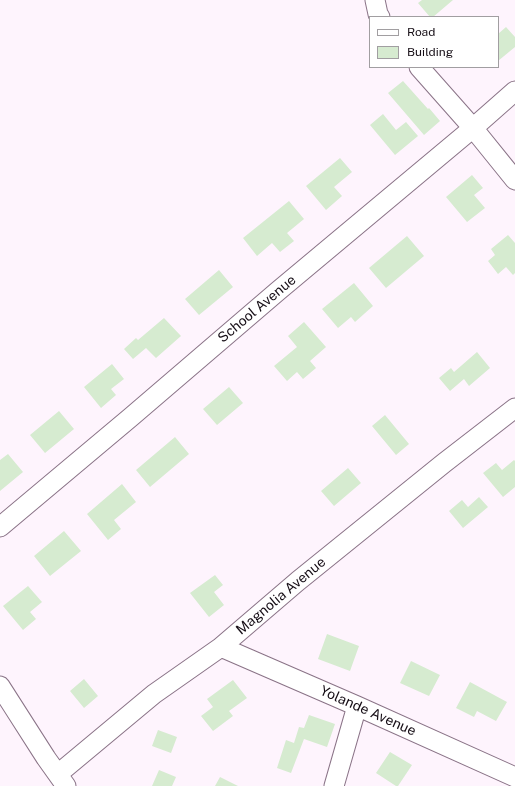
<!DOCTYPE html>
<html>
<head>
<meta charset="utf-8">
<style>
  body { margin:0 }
  #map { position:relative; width:515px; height:786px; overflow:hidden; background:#fef4fd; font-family:"Public Sans",sans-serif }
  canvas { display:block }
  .legend { position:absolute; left:369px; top:16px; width:130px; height:52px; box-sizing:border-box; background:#fff; border:1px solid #a19ea1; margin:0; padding:5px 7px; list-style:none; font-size:12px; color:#150d15 }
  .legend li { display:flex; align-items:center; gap:8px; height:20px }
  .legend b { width:20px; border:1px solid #a19ea1 }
</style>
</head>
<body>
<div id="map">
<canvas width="515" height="786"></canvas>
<ul class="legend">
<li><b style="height:5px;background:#fff"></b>Road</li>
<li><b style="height:11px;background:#d6ebd0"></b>Building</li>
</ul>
</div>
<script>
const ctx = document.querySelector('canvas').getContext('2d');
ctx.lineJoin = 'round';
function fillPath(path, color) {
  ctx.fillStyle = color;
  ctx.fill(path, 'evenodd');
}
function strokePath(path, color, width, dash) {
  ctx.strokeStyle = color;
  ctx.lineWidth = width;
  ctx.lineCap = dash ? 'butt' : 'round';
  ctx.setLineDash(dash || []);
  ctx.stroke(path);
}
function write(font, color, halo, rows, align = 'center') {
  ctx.font = font + ' "Public Sans",sans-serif';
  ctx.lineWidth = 3.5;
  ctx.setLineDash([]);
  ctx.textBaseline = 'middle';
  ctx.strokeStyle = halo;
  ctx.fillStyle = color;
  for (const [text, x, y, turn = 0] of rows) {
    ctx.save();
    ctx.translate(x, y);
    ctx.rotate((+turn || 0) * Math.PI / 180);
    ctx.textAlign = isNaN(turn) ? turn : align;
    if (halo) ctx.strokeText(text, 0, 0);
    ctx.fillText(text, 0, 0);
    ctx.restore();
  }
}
fillPath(new Path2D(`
  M422,0H453L433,17H430L418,3Z
  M506,27L515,37V47L498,61V34Z
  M403,81L428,109L429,108L440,121L424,135L388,93Z
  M383,114L396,130L406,122L418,136L395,155L370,125Z
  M340,158L352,172L334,187L342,196L326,210L306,186Z
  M472,175L483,188L474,195L485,208L467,222L446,197Z
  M289,201L304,219L287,233L294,241L280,252L272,243L257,256L243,238Z
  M508,235L515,243V273L513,275L506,267L498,274L488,261L495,255L491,249Z
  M407,236L424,256L386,288L369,268Z
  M219,270L233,287L199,315L185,299Z
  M354,283L373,306L355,322L351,317L338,328L322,309Z
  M164,318L181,336L156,358L146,348L133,359L124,349L136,338L138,340Z
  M304,322L326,347L310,361L316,368L303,379L297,372L287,381L274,366L297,347L288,336Z
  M477,352L490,368L469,386L464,379L450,391L439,378L451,368L454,372Z
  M112,364L124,379L111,389L116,395L101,408L84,387Z
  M229,387L243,403L217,425L203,409Z
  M59,411L74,429L45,453L30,435Z
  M385,415L409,444L396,455L372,426Z
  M175,437L189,454L150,487L136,470Z
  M8,454L23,472L0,491V460Z
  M514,460L515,461V487L503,497L483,473L496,463L502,470Z
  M348,468L361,483L334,506L321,491Z
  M122,484L136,502L114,520L121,529L108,540L87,514Z
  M479,497L488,507L463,528L449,511L462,500L468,507Z
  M64,531L81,551L50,576L34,556Z
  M215,575L223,585L214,592L224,605L209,617L190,593Z
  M28,586L42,602L30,612L36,619L23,630L3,606Z
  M327,634L359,646L350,671L318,659Z
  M411,661L440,675L429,696L400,683Z
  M84,679L98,696L84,708L70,691Z
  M233,680L247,698L229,711L233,716L213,731L201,716L213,707L207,699Z
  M470,682L507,702L496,721L477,711L474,717L456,708Z
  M309,715L335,724L327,747L304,739L291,773L277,768L286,740L294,743L299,727L304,728Z
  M158,730L177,737L171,753L152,746Z
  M390,752L412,765L398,786H396L376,773Z
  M159,770L176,777L172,786H152Z
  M220,777L238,786H215Z`), '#d6ebd0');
const minor = new Path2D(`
  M375,0L378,14L380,17
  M419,67L473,128L515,180
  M0,527L131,417L278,291L473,128L515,91
  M221,647L357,706L515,777
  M0,686L46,758L66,786
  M58,774L154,694L221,647L298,581L444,463L515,408
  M334,786L357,706`);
strokePath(minor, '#8a7387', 21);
strokePath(minor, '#fff', 19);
write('14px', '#150d15', '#fff', [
  ["School Avenue",257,309,-40],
  ["Magnolia Avenue",281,596,-40],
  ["Yolande Avenue",368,711,24]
]);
</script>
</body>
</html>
